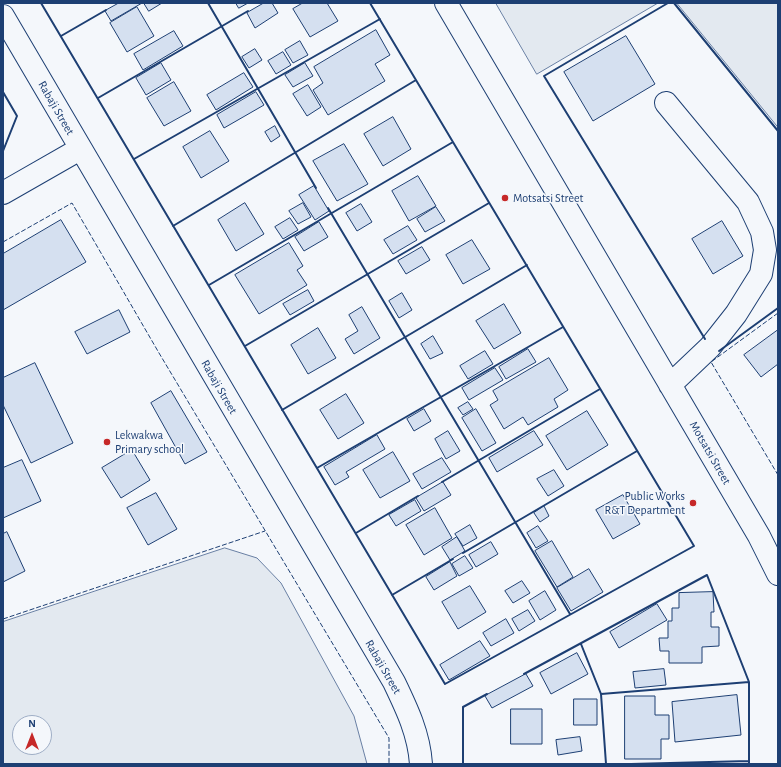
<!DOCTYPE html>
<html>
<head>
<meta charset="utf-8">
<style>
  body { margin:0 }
  #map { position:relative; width:781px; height:767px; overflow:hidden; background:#f4f7fb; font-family:"Alegreya Sans",sans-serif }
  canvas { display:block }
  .frame { position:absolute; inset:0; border:4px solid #1d3f73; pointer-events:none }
  .north { position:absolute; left:12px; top:715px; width:40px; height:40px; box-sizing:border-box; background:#f4f7fb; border:1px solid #9eadc5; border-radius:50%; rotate:0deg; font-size:11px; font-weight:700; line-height:16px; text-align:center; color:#1d3f73 }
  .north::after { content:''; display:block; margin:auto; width:14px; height:18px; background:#c62828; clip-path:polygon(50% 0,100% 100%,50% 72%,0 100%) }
</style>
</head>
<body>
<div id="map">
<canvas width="781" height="767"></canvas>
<div class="frame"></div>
<div class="north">N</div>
</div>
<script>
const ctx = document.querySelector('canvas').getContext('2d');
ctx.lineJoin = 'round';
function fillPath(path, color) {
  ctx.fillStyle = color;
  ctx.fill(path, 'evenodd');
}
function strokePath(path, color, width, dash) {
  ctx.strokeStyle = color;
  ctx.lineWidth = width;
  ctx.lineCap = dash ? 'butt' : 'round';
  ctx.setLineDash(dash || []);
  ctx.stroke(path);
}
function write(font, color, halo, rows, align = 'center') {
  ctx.font = font + ' "Alegreya Sans",sans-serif';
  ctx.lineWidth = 3;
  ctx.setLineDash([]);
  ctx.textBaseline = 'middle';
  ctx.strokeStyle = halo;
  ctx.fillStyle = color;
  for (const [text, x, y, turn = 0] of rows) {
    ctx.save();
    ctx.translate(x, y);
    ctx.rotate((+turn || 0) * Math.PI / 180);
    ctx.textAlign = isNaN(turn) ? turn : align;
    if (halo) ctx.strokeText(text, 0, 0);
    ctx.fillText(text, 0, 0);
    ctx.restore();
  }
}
const green = new Path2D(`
  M496,3H658L537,74Z
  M677,3H778V127Z
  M225,548L257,558L281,583L354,716L367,764H3V622ZM20,723H44V747H20Z`);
fillPath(green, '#e3e9f0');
strokePath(green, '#687fa3', 1);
const building = new Path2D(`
  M119,3H142L111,21L105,11Z
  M144,3H162L149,11Z
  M236,3H248L239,8Z
  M264,3H272L278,13L255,28L247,13Z
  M303,3H327L338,21L310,37L293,9Z
  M137,7L154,36L127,52L110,23Z
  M376,30L390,55L375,64L385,81L328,115L313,90L323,83L314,67Z
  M174,31L183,46L143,70L134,54Z
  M626,36L655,84L593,121L564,72Z
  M300,41L308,55L293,63L285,50Z
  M255,49L262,60L249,68L242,57Z
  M283,52L291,65L276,74L268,61Z
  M161,63L171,80L146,95L136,78Z
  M305,63L313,76L293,87L285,75Z
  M244,73L253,87L216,110L207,95Z
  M174,82L191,111L164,126L147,98Z
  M308,85L321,107L307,116L293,94Z
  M256,92L264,105L224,128L217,115Z
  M393,117L411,149L383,166L364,134Z
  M275,126L280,136L271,142L265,132Z
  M210,131L229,161L201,178L183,147Z
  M344,144L368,184L337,201L313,161Z
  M418,176L436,206L409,221L392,191Z
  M314,186L329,211L315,220L299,195Z
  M245,203L264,234L236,251L218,220Z
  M303,203L311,217L298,224L289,211Z
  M361,204L372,222L357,231L346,213Z
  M436,207L445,221L425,232L417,219Z
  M290,218L298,230L283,239L275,227Z
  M61,220L86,262L3,310V254Z
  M722,221L743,256L713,274L692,239Z
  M319,222L328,237L304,251L295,237Z
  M408,226L417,240L393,254L384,240Z
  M472,240L490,269L463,284L446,255Z
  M289,243L303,266L297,270L307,285L259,314L235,275Z
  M422,247L430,260L406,274L398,261Z
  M308,290L314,301L290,315L283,304Z
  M402,293L412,310L399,318L389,301Z
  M504,304L521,333L494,349L476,321Z
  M362,307L380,338L354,354L345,339L358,331L349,315Z
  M119,310L130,332L87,354L75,332Z
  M318,328L336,358L308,374L291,345Z
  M778,330V364L761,377L744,355Z
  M433,336L443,353L430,359L421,344Z
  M528,349L536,362L506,379L499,367Z
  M485,351L493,364L468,379L460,366Z
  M549,358L568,390L554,399L558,407L528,425L523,417L504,429L490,405L498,400L493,391Z
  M35,363L73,443L31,463L3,405V378Z
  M495,368L503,380L469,400L462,388Z
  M171,391L207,452L185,464L151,403Z
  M346,394L364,423L338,439L320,410Z
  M468,402L473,409L463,415L458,408Z
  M424,409L431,421L414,431L407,419Z
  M476,409L496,443L482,451L462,418Z
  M587,411L608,445L567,470L546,436Z
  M448,431L460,451L446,459L435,439Z
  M534,431L543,445L497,472L489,458Z
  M377,435L385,449L346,472L349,477L335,485L324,467Z
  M132,450L150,480L121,498L102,468Z
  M393,452L410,481L380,498L363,470Z
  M442,458L451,472L422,489L413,474Z
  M22,460L41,501L3,518V468Z
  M554,470L564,486L548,496L537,479Z
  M443,482L451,495L424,511L416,498Z
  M156,493L177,529L148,545L127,508Z
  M623,495L640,524L613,539L596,510Z
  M415,500L421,511L396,526L389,515Z
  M544,506L549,516L540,522L534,513Z
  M435,508L452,538L424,555L406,525Z
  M470,525L477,538L463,546L455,534Z
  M538,526L548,541L536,548L527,533Z
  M7,532L25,571L3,582V534Z
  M457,537L465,551L450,560L442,547Z
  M552,541L573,577L557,587L535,551Z
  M491,542L498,554L476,567L469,555Z
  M465,556L473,568L459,576L452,564Z
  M450,562L457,576L434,590L426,577Z
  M589,569L603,592L571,611L557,588Z
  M522,581L530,593L513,603L505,591Z
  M470,586L486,612L458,629L442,602Z
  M545,591L556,610L540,620L529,601Z
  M713,592L714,612H711V627H719V646L702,647V663H669V651H660L659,638H668V621H672V608H679V593Z
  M657,604L667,620L619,648L610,632Z
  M528,610L535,621L519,631L512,619Z
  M506,619L514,633L491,646L483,633Z
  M480,641L490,656L449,680L440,665Z
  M577,653L588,674L551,694L540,673Z
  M664,669L666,685L635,688L633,672Z
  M526,674L533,686L492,708L485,696Z
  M737,695L741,735L675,742L672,702Z
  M625,696H655V715H669V739H661V759H625Z
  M574,699H597V725H574Z
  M511,709H542V744H511Z
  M580,737L582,751L558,755L556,740Z`);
fillPath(building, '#d5e0f0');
strokePath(building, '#1d3f73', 1);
const minor = new Path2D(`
  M446,3L759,536L778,574
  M3,16L394,682C407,709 419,734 421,764
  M666,103L748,202L762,232L765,250L761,274L736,314L710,347L670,385
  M3,193L80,149`);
strokePath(minor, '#1d3f73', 24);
strokePath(minor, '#f4f7fb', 22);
strokePath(new Path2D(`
  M3,242L72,203L159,353L389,738V764
  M778,313L711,362L778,475
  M3,619L265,531`), '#1d3f73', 1, [5, 2]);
strokePath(new Path2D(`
  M41,3L445,684L694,546L370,3
  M208,3L316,188
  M668,3L544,76L705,339
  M674,3L778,131
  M61,36L106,10
  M3,92L17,116L3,151
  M98,98L248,11
  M134,159L380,19
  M328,208L570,614
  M173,226L416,80
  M209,285L453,142
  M245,346L489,203
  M719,351L778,308
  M282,410L527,265
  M317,468L563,327
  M442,482L600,389
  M356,533L418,496
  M463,553L637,451
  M392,595L453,559
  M581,644L601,694L606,764
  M524,674L707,575L749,682V764
  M601,694L749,682
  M463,764V707L487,694
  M631,764L749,761`), '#1d3f73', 2);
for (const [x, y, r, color] of [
  [505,198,4,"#c62828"],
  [107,442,4,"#c62828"],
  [693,503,4,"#c62828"]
]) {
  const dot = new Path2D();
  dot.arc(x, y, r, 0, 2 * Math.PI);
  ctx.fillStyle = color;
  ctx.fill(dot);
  strokePath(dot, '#f4f7fb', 1.5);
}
write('12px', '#1d3f73', '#f4f7fb', [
  ["Rabaji Street",56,108,60],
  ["Rabaji Street",219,387,60],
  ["Motsatsi Street",710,453,60],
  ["Rabaji Street",383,667,60]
]);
write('12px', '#1d3f73', '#f4f7fb', [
  ["Motsatsi Street",513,198],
  ["Lekwakwa",115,435],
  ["Primary school",115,449],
  ["Public Works",685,496,"right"],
  ["R&T Department",685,510,"right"]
], 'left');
</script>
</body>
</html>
